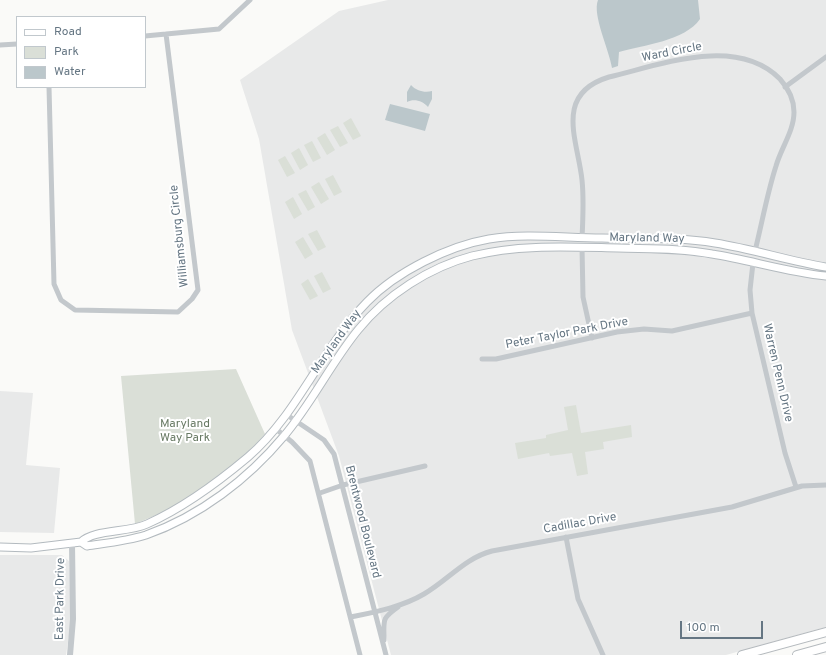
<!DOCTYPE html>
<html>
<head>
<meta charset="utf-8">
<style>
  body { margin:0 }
  #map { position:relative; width:826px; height:655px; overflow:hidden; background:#fafaf8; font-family:Overpass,sans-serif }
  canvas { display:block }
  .legend { position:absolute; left:16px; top:16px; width:130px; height:72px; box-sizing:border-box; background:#fff; border:1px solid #c1c8cd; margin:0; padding:5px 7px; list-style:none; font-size:12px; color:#657683 }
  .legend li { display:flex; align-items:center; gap:8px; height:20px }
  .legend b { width:20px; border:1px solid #c1c8cd }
  .scale { position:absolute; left:680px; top:621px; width:83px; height:18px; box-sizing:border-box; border:2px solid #657683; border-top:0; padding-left:5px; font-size:12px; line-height:14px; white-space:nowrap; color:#657683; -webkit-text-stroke:3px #fff; paint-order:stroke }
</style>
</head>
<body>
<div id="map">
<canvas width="826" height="655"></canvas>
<ul class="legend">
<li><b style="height:5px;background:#fff"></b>Road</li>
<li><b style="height:11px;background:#dadfd7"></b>Park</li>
<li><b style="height:11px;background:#bbc7cb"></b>Water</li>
</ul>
<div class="scale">100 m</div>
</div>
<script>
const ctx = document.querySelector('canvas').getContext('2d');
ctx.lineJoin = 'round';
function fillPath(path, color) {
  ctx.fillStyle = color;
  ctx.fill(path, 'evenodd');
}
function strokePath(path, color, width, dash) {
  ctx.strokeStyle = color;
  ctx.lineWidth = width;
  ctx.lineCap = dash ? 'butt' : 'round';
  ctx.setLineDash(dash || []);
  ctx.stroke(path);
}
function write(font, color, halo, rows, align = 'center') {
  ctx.font = font + ' Overpass,sans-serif';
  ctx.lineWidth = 4;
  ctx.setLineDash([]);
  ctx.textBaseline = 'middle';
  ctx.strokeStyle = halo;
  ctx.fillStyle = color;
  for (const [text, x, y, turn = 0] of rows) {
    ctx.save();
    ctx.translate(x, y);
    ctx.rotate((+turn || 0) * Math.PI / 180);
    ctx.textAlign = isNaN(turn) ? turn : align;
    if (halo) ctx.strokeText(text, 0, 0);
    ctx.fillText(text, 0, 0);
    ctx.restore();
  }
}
fillPath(new Path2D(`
  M388,0H826V627L726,655H391L339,456L292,330L259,139L240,80L339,11Z
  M0,391L33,393L26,465L60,468L54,533L0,532Z
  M0,555H62L69,561L71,623L66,655H0Z`), '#e8e9e9');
fillPath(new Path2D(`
  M351,118L361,136L353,140L343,123Z
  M338,126L348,143L340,147L330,130Z
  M325,133L335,150L327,155L317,138Z
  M312,141L321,158L313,162L304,145Z
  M299,148L308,165L300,170L291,153Z
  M285,156L295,173L287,177L278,160Z
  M333,175L342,192L334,196L325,179Z
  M319,182L329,199L321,204L311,187Z
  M306,190L315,207L308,211L298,194Z
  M293,197L302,214L294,219L285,202Z
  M317,230L326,247L318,251L308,234Z
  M303,237L313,254L305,259L295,242Z
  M322,272L331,289L323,293L314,276Z
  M308,279L318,296L310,300L301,284Z
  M236,369L265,434L231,471L187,502L135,524L121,376Z
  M576,405L581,433L631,425L632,437L603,442L604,449L585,452L588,474L577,476L572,453L550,456L549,453L518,459L515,443L546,438V435L568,430L564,407Z`), '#dadfd7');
fillPath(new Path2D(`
  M598,0H698L700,19C685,41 643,45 619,52L618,66L612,68C609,49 592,15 598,0Z
  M411,85C416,91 425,93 432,91V99L428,107C423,101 414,98 407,102V92Z
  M390,104L430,114L425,131L385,120Z`), '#bbc7cb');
const secondary = new Path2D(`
  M81,542L87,546C107,543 127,541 146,535C200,516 248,479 284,436C312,403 331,363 358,330C386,295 430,267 472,256C519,244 570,247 618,248C649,249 681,248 712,254C750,260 787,272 826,276
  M0,547L31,548L81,542C94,529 128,533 147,524C183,508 217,483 248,457C298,414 321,349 367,302C396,272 448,246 489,239C526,233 565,238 602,238C640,239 678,237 715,243C753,249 789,261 826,267`);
const primary = new Path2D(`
  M742,655L826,632
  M797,655L826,647`);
strokePath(secondary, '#b3babf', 9);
strokePath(primary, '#b5babe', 10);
strokePath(new Path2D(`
  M145,36L219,29L250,0
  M0,45L17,44
  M49,87L54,284L61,300L75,310L178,312L192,299L198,290L166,34
  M785,87L826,57
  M582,238C583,219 584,199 582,180C578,141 553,94 609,77C660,65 736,35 780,79C788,88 794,100 794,112C794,131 781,148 776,166C767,194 762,223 755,251
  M582,247L583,297L592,338
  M753,263L750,290L752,313L785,453L796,487
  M482,359H496L617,332L644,329L672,331L752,313
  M287,415L324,440L334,454L386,655
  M276,429L292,442L310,461L360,655
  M320,493L343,485L425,466
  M566,537L578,599L603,655
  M351,617C375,612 402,607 424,594C448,580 465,558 492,551L732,507L802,486L826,485
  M384,640C384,620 381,619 398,607`), '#c3c8cc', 5);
strokePath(new Path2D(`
  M70,655L73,619L72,544`), '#c3c8cc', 6);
strokePath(secondary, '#fff', 7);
strokePath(primary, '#fff', 8);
write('12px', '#657683', '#fff', [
  ["Ward Circle",672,53,-11],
  ["Williamsburg Circle",180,236,-96],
  ["Maryland Way",647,239,1],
  ["Peter Taylor Park Drive",567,334,-11],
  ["Maryland Way",337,342,-54],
  ["Warren Penn Drive",777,373,77],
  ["Brentwood Boulevard",362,522,76],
  ["Cadillac Drive",580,524,-10],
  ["East Park Drive",61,599,-89]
]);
write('12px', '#687a64', '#fff', [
  ["Maryland",185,425],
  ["Way Park",185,439]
]);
</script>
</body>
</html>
